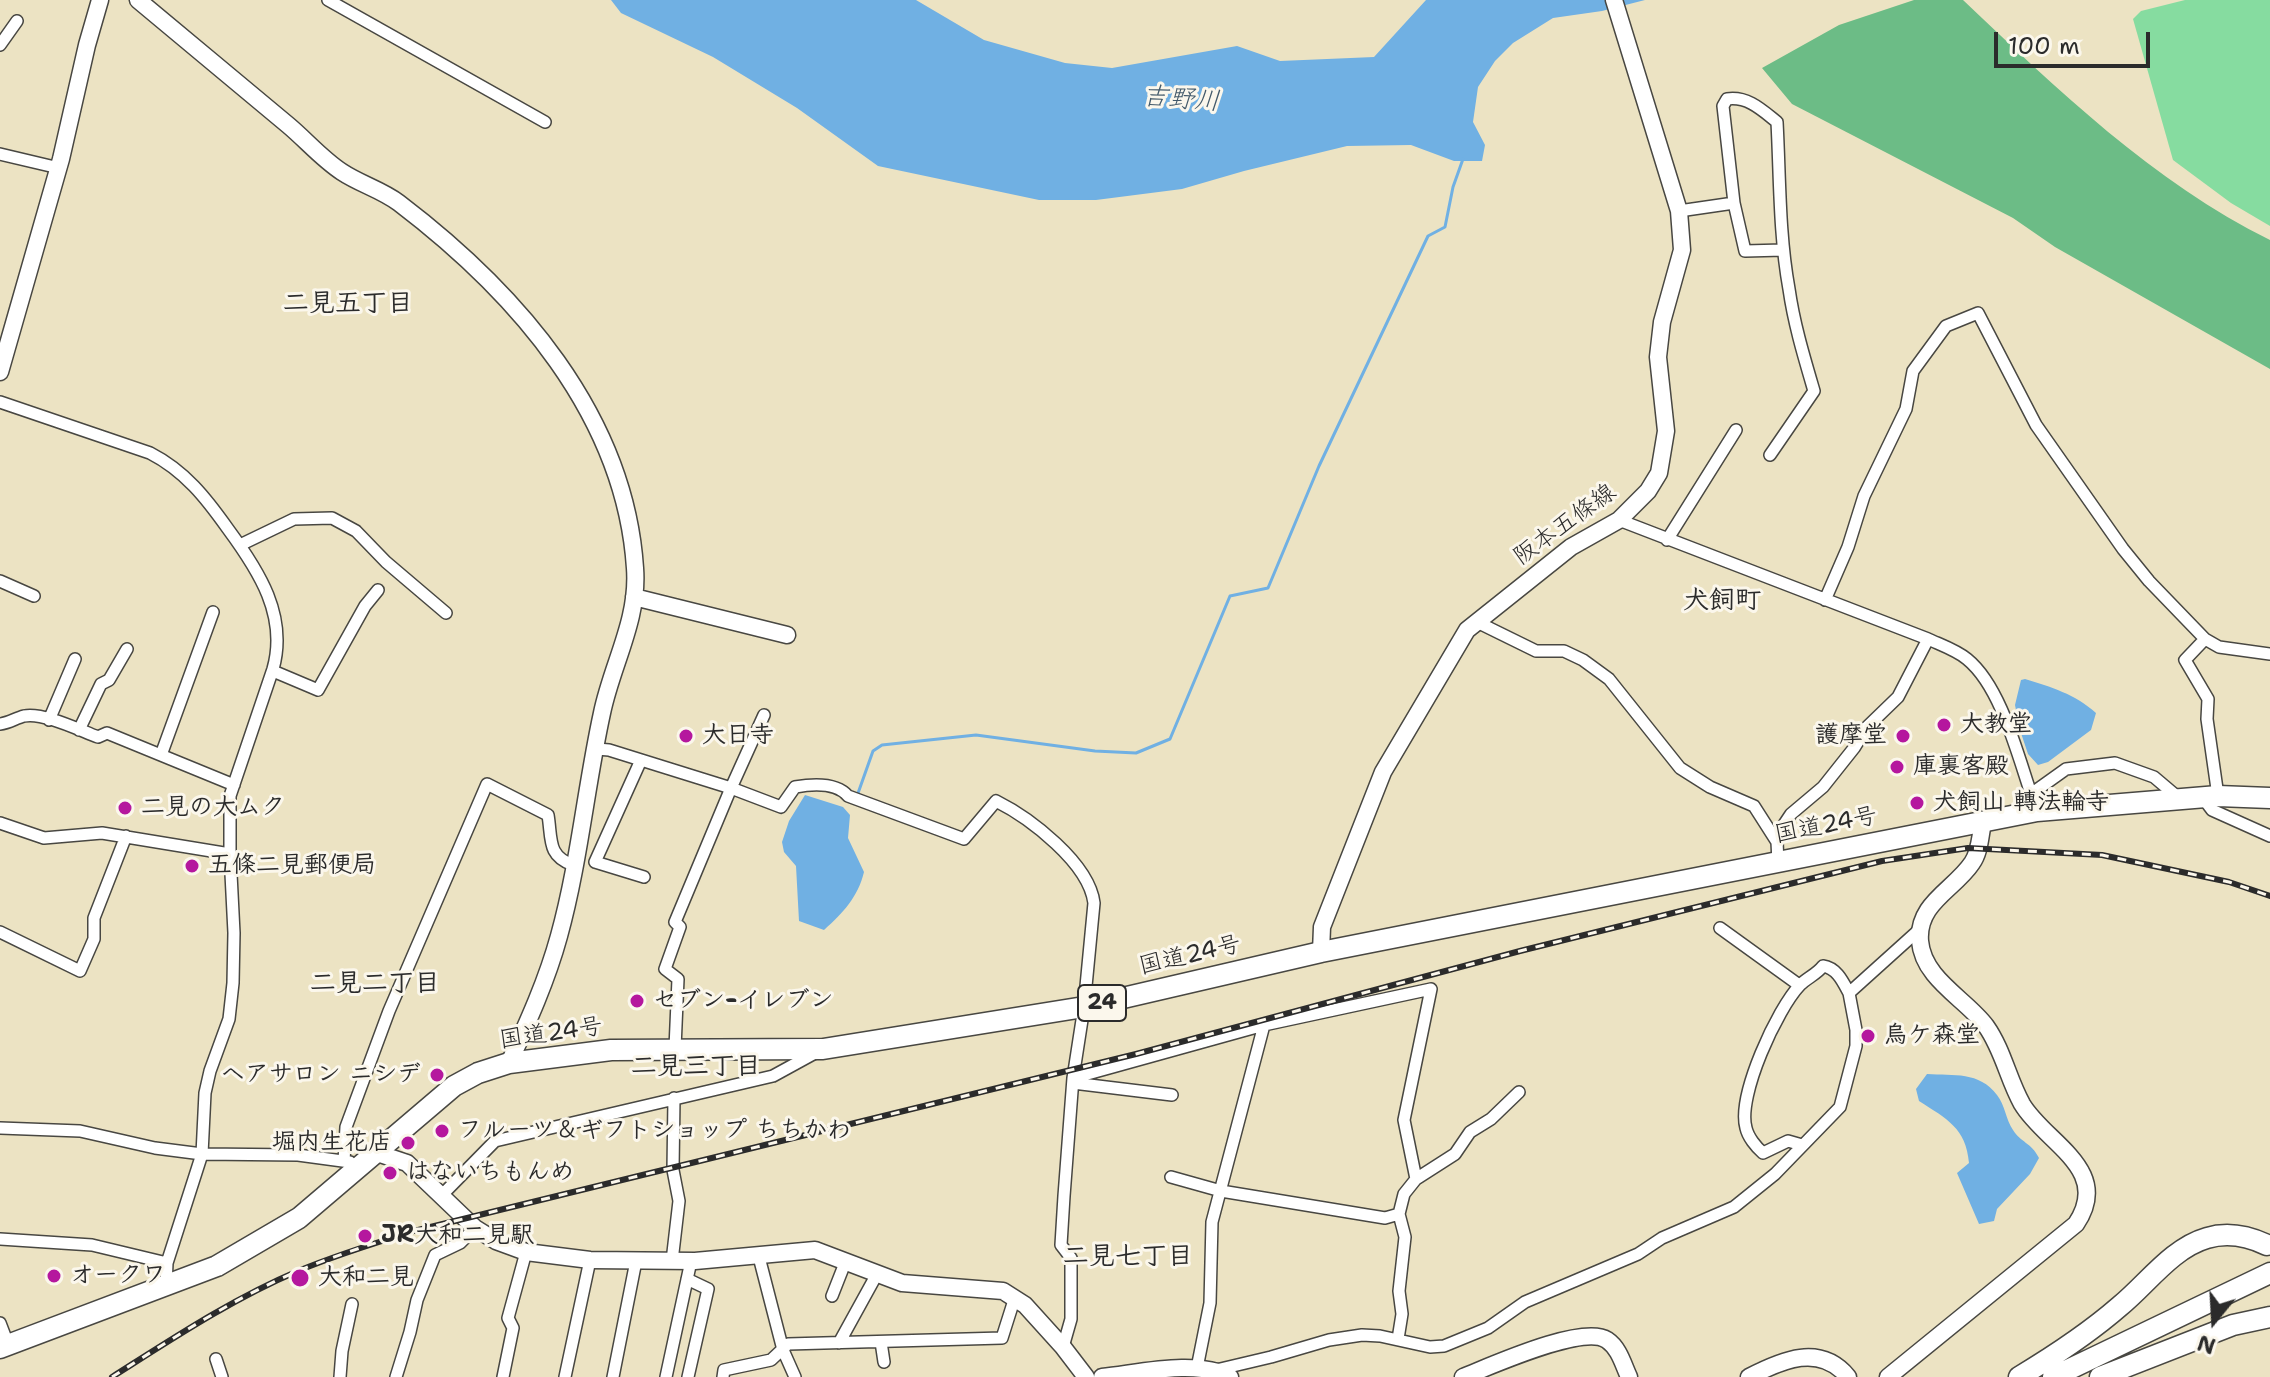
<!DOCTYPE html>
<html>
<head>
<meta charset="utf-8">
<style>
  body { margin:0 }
  #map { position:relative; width:2270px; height:1377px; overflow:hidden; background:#ece3c3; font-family:"Shantell Sans",sans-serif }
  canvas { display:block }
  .north { position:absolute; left:2174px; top:1281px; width:80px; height:80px; -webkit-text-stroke:6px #fbf7ec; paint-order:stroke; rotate:198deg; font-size:22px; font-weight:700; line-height:32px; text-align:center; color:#2b2b2b }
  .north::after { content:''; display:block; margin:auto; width:28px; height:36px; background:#2b2b2b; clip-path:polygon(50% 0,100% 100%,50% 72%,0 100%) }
  .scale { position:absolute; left:1994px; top:32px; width:156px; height:36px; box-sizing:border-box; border:4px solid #2b2b2b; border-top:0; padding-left:10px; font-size:24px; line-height:28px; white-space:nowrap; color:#2b2b2b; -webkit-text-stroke:6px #fbf7ec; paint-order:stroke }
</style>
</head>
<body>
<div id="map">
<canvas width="2270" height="1377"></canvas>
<div class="north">N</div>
<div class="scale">100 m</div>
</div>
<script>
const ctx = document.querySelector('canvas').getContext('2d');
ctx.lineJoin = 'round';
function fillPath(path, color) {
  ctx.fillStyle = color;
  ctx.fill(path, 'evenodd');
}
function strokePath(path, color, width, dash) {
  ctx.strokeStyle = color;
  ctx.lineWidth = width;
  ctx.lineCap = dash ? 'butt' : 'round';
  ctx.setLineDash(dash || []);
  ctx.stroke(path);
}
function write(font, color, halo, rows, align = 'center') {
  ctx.font = font + ' "Shantell Sans","Klee One",sans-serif';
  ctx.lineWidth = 6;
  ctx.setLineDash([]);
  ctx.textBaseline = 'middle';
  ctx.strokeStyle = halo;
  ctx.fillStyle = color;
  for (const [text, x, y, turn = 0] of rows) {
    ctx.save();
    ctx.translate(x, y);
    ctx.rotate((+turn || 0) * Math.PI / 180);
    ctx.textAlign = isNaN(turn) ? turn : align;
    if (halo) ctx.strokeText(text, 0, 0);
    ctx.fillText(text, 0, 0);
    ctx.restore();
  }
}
fillPath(new Path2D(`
  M2185,0H2270V226L2231,203L2173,160L2133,19L2141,11Z`), '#86dca0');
fillPath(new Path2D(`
  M1914,0H1963C2057,89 2153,182 2270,240V369L2055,247L2013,218L1792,104L1762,68L1839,25Z`), '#6cbc86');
fillPath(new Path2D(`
  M611,0H916L984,40L1065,63L1112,68L1237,46L1280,61L1374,57L1426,0H1645L1602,11L1553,18L1513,43L1495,61L1478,87L1473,122L1485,145L1482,161H1454L1411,145L1347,146L1244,171L1182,189L1096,200H1039L878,166L797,108L713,57L621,13Z
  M2025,679C2051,687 2075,694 2096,713L2091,730L2048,762L2038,765L2028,754L2020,730L2015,705L2021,680Z
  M805,795L843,807L850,815L848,838L864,872C858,897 843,913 824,930L799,921L796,866L784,852L782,842L789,821Z
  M1927,1074C1954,1076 1979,1071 1997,1095C2005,1105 2006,1120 2013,1130C2021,1143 2031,1142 2039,1158L2030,1174L1997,1209L1994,1221L1979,1224L1957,1173L1969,1163C1966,1128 1947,1119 1919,1101L1916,1089Z`), '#70b0e3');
strokePath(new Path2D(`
  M857,796L873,751L882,745L976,735L1095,751L1136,753L1170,739L1230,596L1268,588L1319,466L1428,236L1445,227L1453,187L1463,159`), '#70b0e3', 3);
const street = new Path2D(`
  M328,0L545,122
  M0,45L17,21
  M0,154L59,168
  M1679,211L1734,203
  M0,402L150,453C185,471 206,498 228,529C259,571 288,616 273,669L230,796V854L234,933L233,983L229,1019L210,1071L205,1093L202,1154L167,1263L166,1286
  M1770,455L1814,391C1804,357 1794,324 1789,289C1779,234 1780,178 1777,122C1762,110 1748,96 1727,99L1723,106L1734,203L1745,251L1783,250
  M1619,520L1928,639C1941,645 1956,650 1967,659C2004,689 2020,766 2037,811
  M1667,540L1736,430
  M240,545L294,519L332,518L356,531L386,562L446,613
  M0,581L34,596
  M1825,600L1848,547L1864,496L1906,409L1913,371L1946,326L1978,313L2036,425L2123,549L2149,581L2205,639L2219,647L2270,654
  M1477,622L1536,651H1564L1583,660L1609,679L1680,768L1710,787L1754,806L1777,842L1778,862
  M2205,639L2185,660L2208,699L2207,719L2218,796
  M273,671L318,690L365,606L378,590
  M49,720L75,659
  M0,724C9,723 16,718 24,716C43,712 79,730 98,737L107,733L234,785
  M79,730L101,684L109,680L127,649
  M597,749L609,750L731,788L781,807L795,787C812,784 836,782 848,796L964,839L996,801C1030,818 1089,863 1094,903L1084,1007L1073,1078L1064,1196L1061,1245L1071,1258V1319L1063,1347
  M161,755L213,612
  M641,760L595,862L644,877
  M2031,794L2066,769L2115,763L2154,777L2180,799
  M2203,798L2212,810L2270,836
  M0,823L44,838L102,833L230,854
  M1777,842L1781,829L1791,814L1823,787L1854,748L1867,727L1898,697L1928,639
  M1720,928L1799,985
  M0,932L80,971L94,939V918L126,836
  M675,1048L678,979L665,969L680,927L675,922L731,788L764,715
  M1073,1078L1264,1025L1431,989L1404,1120L1416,1179L1404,1194L1399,1214L1405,1237L1399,1291L1402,1314L1398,1339
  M1073,1083L1172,1095
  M0,1128L80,1131L155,1148L202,1154L298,1155L350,1162
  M1802,1145L1788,1141L1763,1153C1756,1147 1748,1137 1746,1128C1737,1096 1777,1009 1800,985C1807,978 1817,974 1823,966C1837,968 1843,982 1849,993
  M344,1161L346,1127L389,1011L487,784L548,815C552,839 547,856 573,865
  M1171,1177L1221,1191L1385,1218L1399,1214
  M1416,1179L1455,1154L1470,1132L1491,1119L1519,1092
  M442,1195L495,1141L773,1076L815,1053
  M0,1239L92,1245L167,1263
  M759,1257L783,1350L795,1377
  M672,1261L679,1201L673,1170L674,1098
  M687,1279L708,1289L688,1377
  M832,1296L845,1263
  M0,1323L8,1344
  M881,1342L884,1362
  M839,1343L877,1274
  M216,1359L222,1377
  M1197,1368L1210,1303L1212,1222L1264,1025
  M1216,1370L1271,1357L1329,1340L1362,1335L1380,1336L1430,1347L1444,1346L1488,1328L1525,1302L1638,1254L1662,1238L1734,1207L1775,1174L1840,1107L1856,1046V1030L1849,993L1920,929
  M340,1377L342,1351L352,1304
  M396,1377L410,1332L417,1300L435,1255L460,1243L475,1228
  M503,1377L513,1328L508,1318L526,1252
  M565,1377L590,1260
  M613,1377L636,1261
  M666,1377L691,1261
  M723,1377L724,1370L771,1360L788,1344L1002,1338L1015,1297`);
const secondary = new Path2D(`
  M138,0C188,42 238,83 288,125C306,140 322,159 342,172C360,184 382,190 399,203C516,292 625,415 635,568C639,620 612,664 602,713C586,786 579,864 559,936C547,980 528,1022 509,1063
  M0,372L61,159L87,45L100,0
  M634,597L787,635
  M1321,952L1322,927L1383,772L1467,630L1571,547L1619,520L1648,491L1659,473L1666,431L1658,357L1662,322L1682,250L1679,211L1614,0
  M374,1152L407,1163L475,1228L496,1241L526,1252L590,1260L695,1261L815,1250L902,1283L1003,1291L1025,1305L1063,1347L1086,1377
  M1102,1377C1140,1373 1196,1359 1230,1377
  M1463,1377C1491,1366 1583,1324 1607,1340C1619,1348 1623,1364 1629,1377
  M1749,1377C1782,1360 1820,1343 1848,1377
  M1888,1377L2076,1224C2113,1169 2045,1143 2022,1104C2008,1079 2003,1050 1986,1026C1966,999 1923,979 1920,941C1917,903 1954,890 1972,863C1980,852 1980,836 1983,823`);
const highway = new Path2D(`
  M0,1348L217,1266L299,1218L454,1086L478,1073L509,1063L611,1050L823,1049L1084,1007L1321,952L2037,811L2218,796L2270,798
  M2019,1377C2054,1356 2089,1333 2120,1306C2147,1284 2172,1248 2207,1238C2227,1232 2248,1236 2267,1245
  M2053,1377L2270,1273
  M2100,1377L2233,1325L2270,1317`);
strokePath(street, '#484742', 14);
strokePath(secondary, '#484742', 19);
strokePath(highway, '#484742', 23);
strokePath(street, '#fff', 11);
strokePath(secondary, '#fff', 16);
strokePath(highway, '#fff', 20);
const rail = new Path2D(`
  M112,1377C172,1339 232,1299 298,1271C336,1255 375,1243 414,1231L1136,1054L1520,951L1882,861L1968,848L2102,855L2229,882L2270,896`);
strokePath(rail, '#2b2b2b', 6);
strokePath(rail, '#fbf7ec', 3, [9]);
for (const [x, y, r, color] of [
  [1944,725,8,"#b5179e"],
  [686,736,8,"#b5179e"],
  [1903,736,8,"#b5179e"],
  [1897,767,8,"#b5179e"],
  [1917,803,8,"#b5179e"],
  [125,808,8,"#b5179e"],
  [192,866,8,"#b5179e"],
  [637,1001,8,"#b5179e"],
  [1868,1036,8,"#b5179e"],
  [437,1075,8,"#b5179e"],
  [442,1131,8,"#b5179e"],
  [408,1143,8,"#b5179e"],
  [390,1173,8,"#b5179e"],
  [365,1236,8,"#b5179e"],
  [54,1276,8,"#b5179e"],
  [300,1278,10,"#b5179e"]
]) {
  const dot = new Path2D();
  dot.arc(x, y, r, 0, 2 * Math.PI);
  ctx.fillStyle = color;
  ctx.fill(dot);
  strokePath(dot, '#fbf7ec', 3);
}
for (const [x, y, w] of [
  [1102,1003,48]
]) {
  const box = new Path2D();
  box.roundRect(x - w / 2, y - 18, w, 36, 6);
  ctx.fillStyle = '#fbf7ec';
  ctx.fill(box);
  strokePath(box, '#2b2b2b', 2);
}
write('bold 22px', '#2b2b2b', null, [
  ["24",1102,1003]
]);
write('24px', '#2b2b2b', '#fbf7ec', [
  ["阪本五條線",1565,525,-36],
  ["国道24号",1826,826,-11],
  ["国道24号",1190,956,-13],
  ["国道24号",551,1034,-8]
]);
write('bold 24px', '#2b2b2b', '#fbf7ec', [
  ["大教堂",1960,725],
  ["大日寺",702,736],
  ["護摩堂",1887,736,"right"],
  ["庫裏客殿",1913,767],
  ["犬飼山 轉法輪寺",1933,803],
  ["二見の大ムク",141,808],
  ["五條二見郵便局",208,866],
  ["セブン-イレブン",653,1001],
  ["烏ケ森堂",1884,1036],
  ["ヘアサロン ニシデ",421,1075,"right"],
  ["フルーツ＆ギフトショップ ちちかわ",458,1131],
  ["堀内生花店",392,1143,"right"],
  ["はないちもんめ",406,1173],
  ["JR大和二見駅",381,1236],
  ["オークワ",70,1276],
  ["大和二見",318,1278]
], 'left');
write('italic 26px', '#435a6b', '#fbf7ec', [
  ["吉野川",1181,100,4]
]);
write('bold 26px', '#2b2b2b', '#fbf7ec', [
  ["二見五丁目",348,304],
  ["犬飼町",1722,601],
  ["二見二丁目",375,984],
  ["二見三丁目",696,1067],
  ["二見七丁目",1128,1257]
]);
</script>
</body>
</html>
